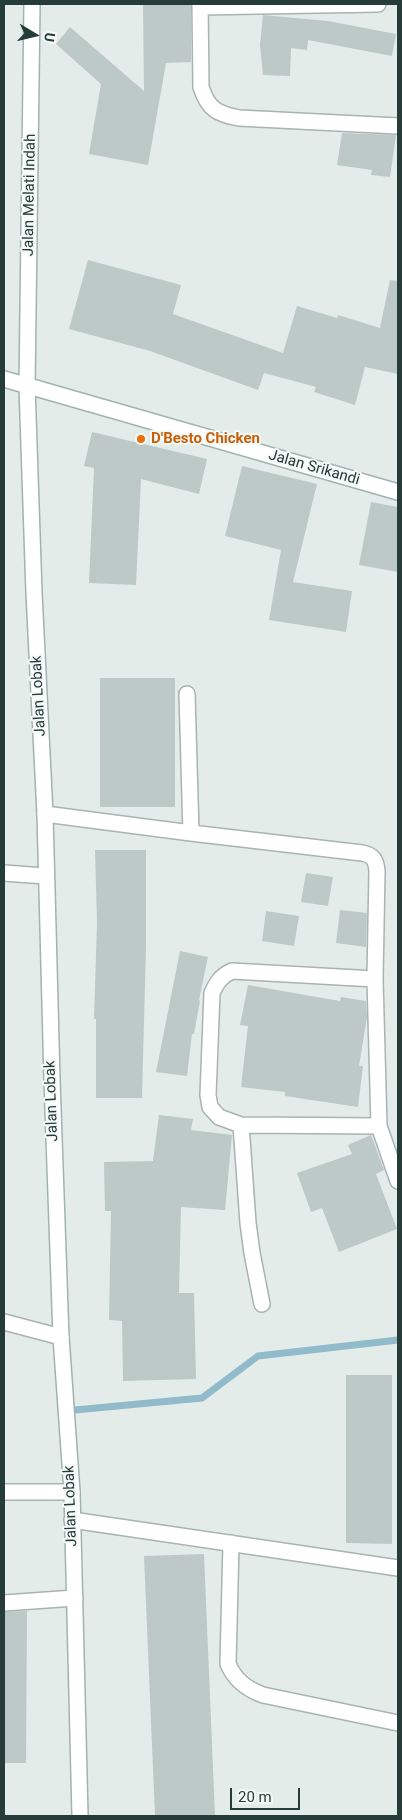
<!DOCTYPE html>
<html>
<head>
<meta charset="utf-8">
<style>
  body { margin:0 }
  #map { position:relative; width:402px; height:1820px; overflow:hidden; background:#e4ece9; font-family:Roboto,sans-serif }
  canvas { display:block }
  .frame { position:absolute; inset:0; border:5px solid #253c39; pointer-events:none }
  .north { position:absolute; left:10px; top:10px; width:50px; height:50px; -webkit-text-stroke:4px #f4f9f7; paint-order:stroke; rotate:99deg; font-size:14px; font-weight:700; line-height:20px; text-align:center; color:#253c39 }
  .north::after { content:''; display:block; margin:auto; width:18px; height:22px; background:#253c39; clip-path:polygon(50% 0,100% 100%,50% 72%,0 100%) }
  .scale { position:absolute; left:230px; top:1788px; width:70px; height:22px; box-sizing:border-box; border:2px solid #253c39; border-top:0; padding-left:6px; font-size:15px; line-height:18px; white-space:nowrap; color:#253c39; -webkit-text-stroke:4px #f4f9f7; paint-order:stroke }
</style>
</head>
<body>
<div id="map">
<canvas width="402" height="1820"></canvas>
<div class="frame"></div>
<div class="north">U</div>
<div class="scale">20 m</div>
</div>
<script>
const ctx = document.querySelector('canvas').getContext('2d');
ctx.lineJoin = 'round';
function strokePath(path, color, width, dash) {
  ctx.strokeStyle = color;
  ctx.lineWidth = width;
  ctx.lineCap = dash ? 'butt' : 'round';
  ctx.setLineDash(dash || []);
  ctx.stroke(path);
}
function fillPath(path, color) {
  ctx.fillStyle = color;
  ctx.fill(path, 'evenodd');
}
function write(font, color, halo, rows, align = 'center') {
  ctx.font = font + ' Roboto,sans-serif';
  ctx.lineWidth = 4;
  ctx.setLineDash([]);
  ctx.textBaseline = 'middle';
  ctx.strokeStyle = halo;
  ctx.fillStyle = color;
  for (const [text, x, y, turn = 0] of rows) {
    ctx.save();
    ctx.translate(x, y);
    ctx.rotate((+turn || 0) * Math.PI / 180);
    ctx.textAlign = isNaN(turn) ? turn : align;
    if (halo) ctx.strokeText(text, 0, 0);
    ctx.fillText(text, 0, 0);
    ctx.restore();
  }
}
strokePath(new Path2D(`
  M75,1410L202,1398L258,1356L398,1340`), '#91bacb', 7);
fillPath(new Path2D(`
  M143,4H191V62L166,63L148,165L89,154L101,84L56,44L70,27L144,91Z
  M263,15L328,21L396,34L392,56L308,40L307,50L291,48L290,76L263,75L260,45Z
  M342,133L396,135L390,177L371,175L372,170L337,165Z
  M88,260L181,285L173,314L283,353L297,306L337,318L338,315L380,328L390,280L398,281V374L365,367L355,405L314,392L316,387L264,373L258,390L150,351L69,329Z
  M92,432L207,459L199,494L141,479L136,585L89,583L94,468L84,466Z
  M242,466L317,484L293,582L352,591L346,632L269,620L281,550L225,536Z
  M371,502L398,507V572L359,565Z
  M100,678H175V807H100Z
  M95,850H146V946L142,1098H96V1019H94L97,923Z
  M306,873L333,877L328,906L301,902Z
  M340,910L367,913L366,947L336,943Z
  M266,911L299,916L294,946L262,941Z
  M180,951L208,957L199,1000L200,1001L194,1034H192L187,1076L156,1072Z
  M248,985L340,1001L341,997L366,1001L367,1017L359,1066H363L358,1107L285,1096V1092L241,1087L248,1026L240,1025Z
  M159,1115L193,1119L191,1130L232,1135L225,1210L181,1207L179,1293H194L196,1379L123,1381L122,1321L109,1320L111,1211H105L104,1162L153,1161Z
  M371,1135L384,1170L376,1174L397,1229L339,1252L322,1208L311,1212L297,1173L352,1154L348,1145Z
  M346,1375H392V1544L346,1543Z
  M204,1554L215,1816H155L144,1556Z
  M27,1611L26,1763H4V1612Z`), '#bcc9c6');
const minor = new Path2D(`
  M200,4L201,87C208,109 217,114 239,118L398,126
  M200,7L378,4
  M187,694L191,833
  M45,814L191,833L362,853C373,855 376,860 377,871L375,979L379,1126L398,1181
  M4,873L45,876
  M375,979L232,971C221,976 217,982 212,993L208,1095L210,1107L219,1117L241,1125L379,1126
  M241,1125L248,1223L252,1253L262,1304
  M4,1322L61,1337
  M4,1492H72
  M72,1520L398,1568
  M231,1543L228,1664C235,1680 246,1689 263,1695L398,1723
  M4,1603L75,1598`);
const secondary = new Path2D(`
  M32,4L27,386L34,593L45,814L52,1080L61,1337L72,1492L80,1816
  M4,379L398,492`);
strokePath(minor, '#a7b4b1', 18);
strokePath(secondary, '#a0b4af', 18);
strokePath(minor, '#fff', 15);
strokePath(secondary, '#fff', 15);
for (const [x, y, r, color] of [
  [141,439,5,"#e8710a"]
]) {
  const dot = new Path2D();
  dot.arc(x, y, r, 0, 2 * Math.PI);
  ctx.fillStyle = color;
  ctx.fill(dot);
  strokePath(dot, '#f4f9f7', 2);
}
write('15px', '#253c39', '#f4f9f7', [
  ["Jalan Melati Indah",30,195,-89],
  ["Jalan Srikandi",314,468,16],
  ["Jalan Lobak",39,696,-93],
  ["Jalan Lobak",52,1101,-92],
  ["Jalan Lobak",71,1506,-92]
]);
write('bold 15px', '#c56008', '#f4f9f7', [
  ["D'Besto Chicken",151,439]
], 'left');
</script>
</body>
</html>
